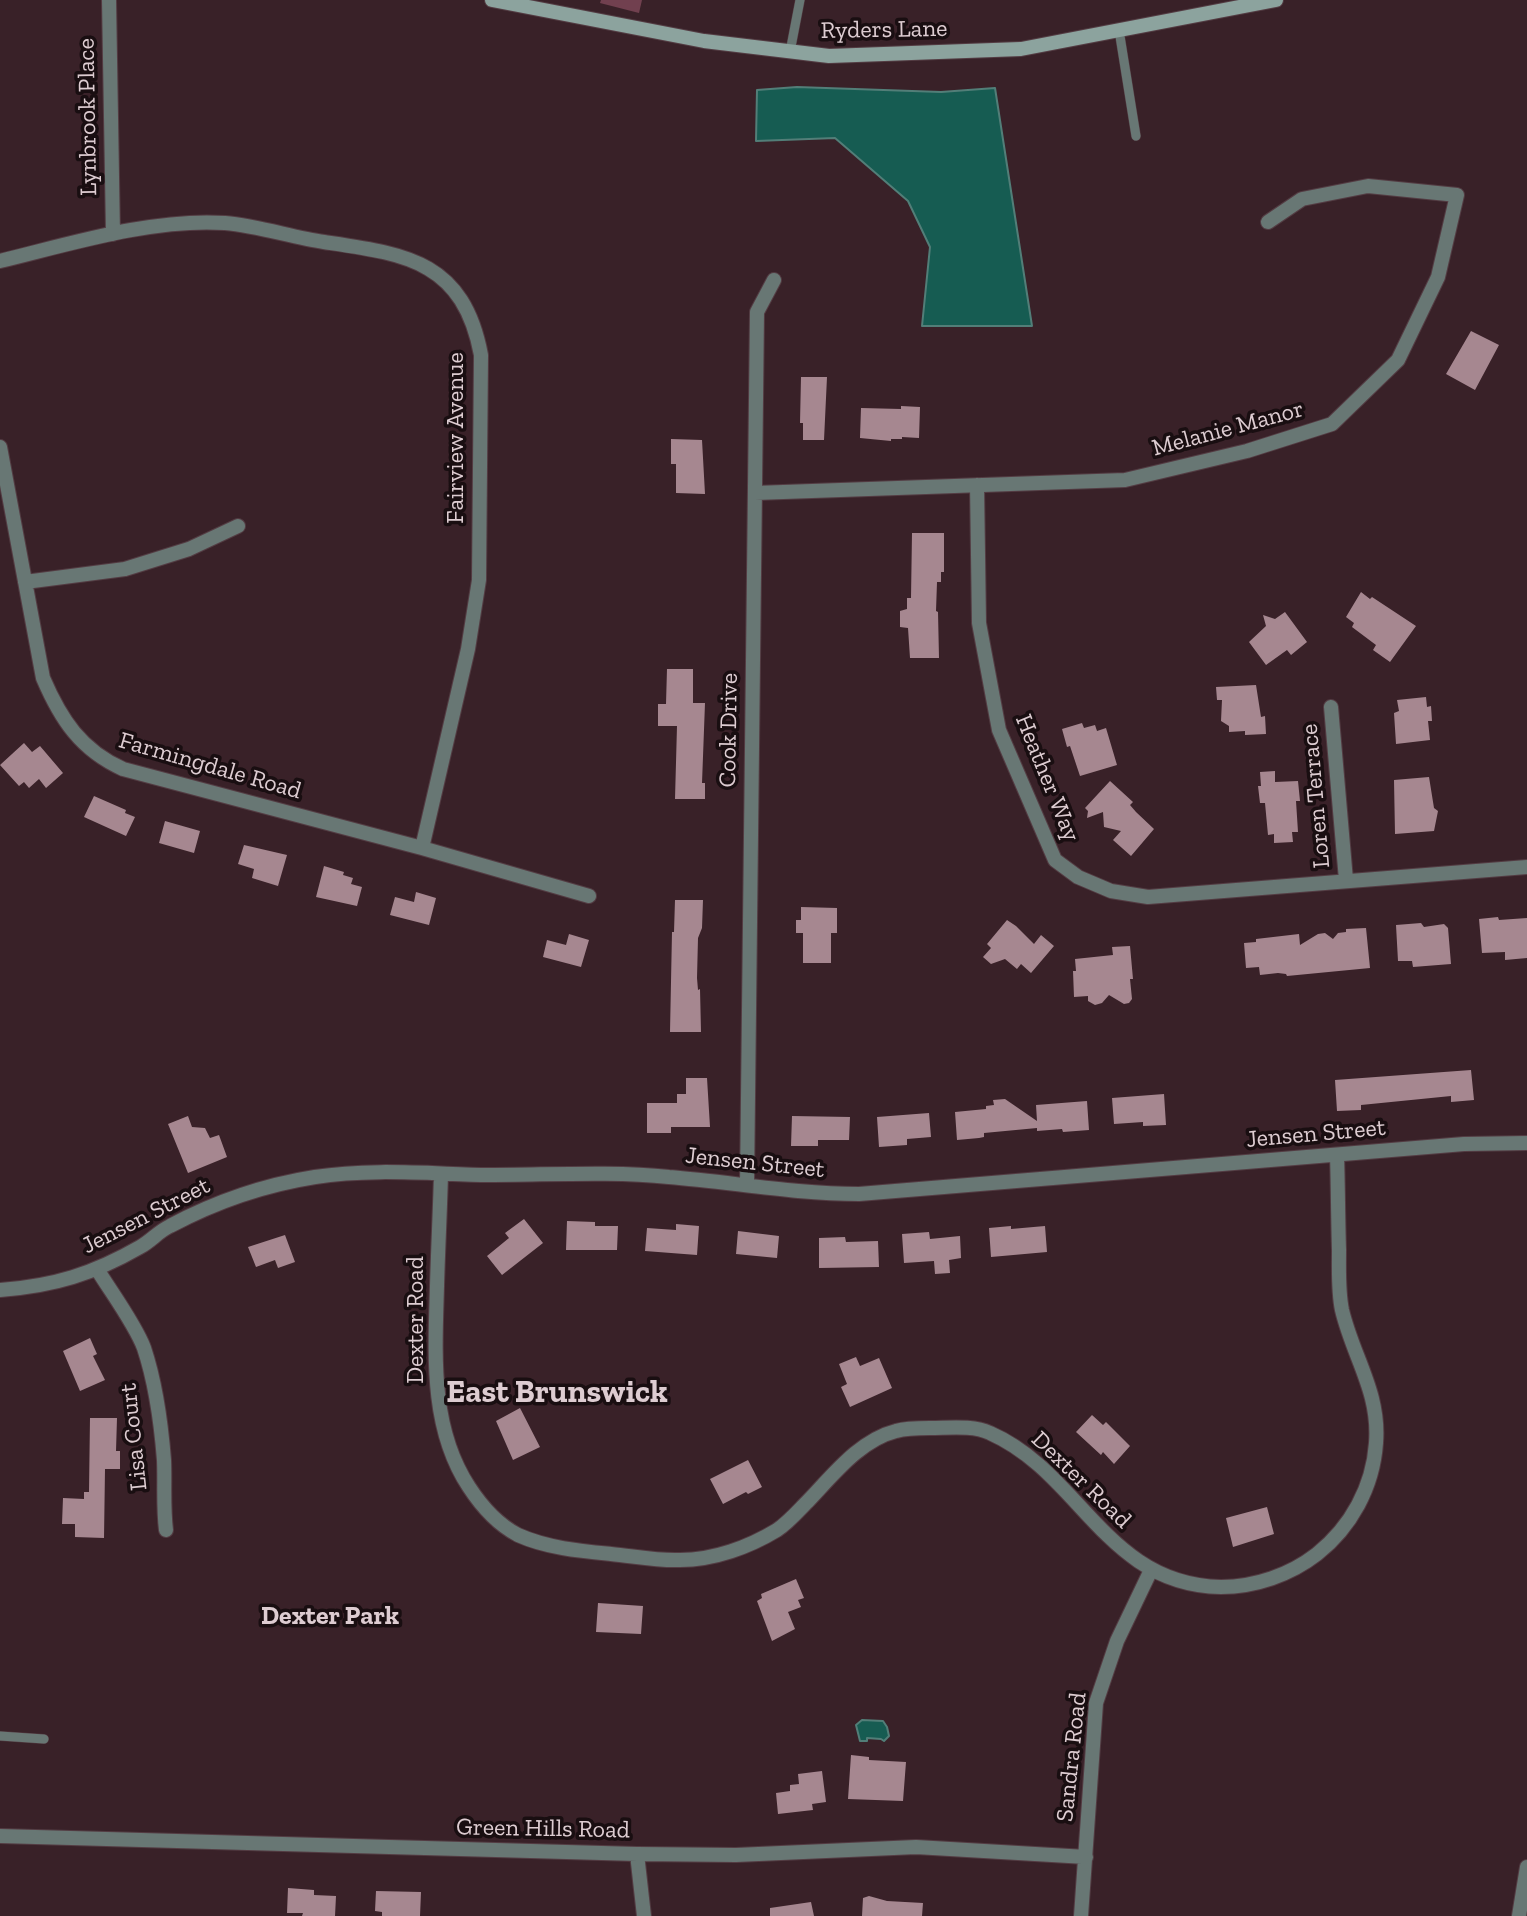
<!DOCTYPE html>
<html>
<head>
<meta charset="utf-8">
<style>
  body { margin:0 }
  canvas { display:block; background:#392128 }
</style>
</head>
<body>
<canvas width="1527" height="1916"></canvas>
<script>
const ctx = document.querySelector('canvas').getContext('2d');
ctx.lineJoin = 'round';
function fillPath(path, color) {
  ctx.fillStyle = color;
  ctx.fill(path, 'evenodd');
}
function strokePath(path, color, width, dash) {
  ctx.strokeStyle = color;
  ctx.lineWidth = width;
  ctx.lineCap = dash ? 'butt' : 'round';
  ctx.setLineDash(dash || []);
  ctx.stroke(path);
}
function write(font, color, halo, rows, align = 'center') {
  ctx.font = font + ' "Zilla Slab",serif';
  ctx.lineWidth = 7;
  ctx.setLineDash([]);
  ctx.textBaseline = 'middle';
  ctx.strokeStyle = halo;
  ctx.fillStyle = color;
  for (const [text, x, y, turn = 0] of rows) {
    ctx.save();
    ctx.translate(x, y);
    ctx.rotate((+turn || 0) * Math.PI / 180);
    ctx.textAlign = isNaN(turn) ? turn : align;
    if (halo) ctx.strokeText(text, 0, 0);
    ctx.fillText(text, 0, 0);
    ctx.restore();
  }
}
fillPath(new Path2D(`
  M601,0H642L639,13L600,3Z`), '#71404f');
const water = new Path2D(`
  M797,87L941,92L995,88L1032,326H922L930,247L908,201L835,138L756,141L757,90Z
  M862,1720L883,1721L887,1727L889,1736L884,1741L881,1739L867,1738V1741H860L856,1725Z`);
fillPath(water, '#165c52');
strokePath(water, '#527e78', 2);
fillPath(new Path2D(`
  M1471,331L1499,345L1475,390L1446,374Z
  M801,377H827L824,440H803V423H800Z
  M901,406L920,407L919,438L902,437V439H891V441L860,438L861,408L901,409Z
  M671,439L702,440L705,494L676,493V464H671Z
  M912,533H944V572H941V582H937L936,611L938,612L939,658H910L908,628L900,627V611L907,609V598H911Z
  M1361,592L1370,599L1372,597L1416,626L1390,662L1373,650L1376,645L1352,627L1354,623L1346,617Z
  M1285,612L1307,642L1291,655L1287,650L1266,665L1249,642L1266,626L1263,615L1275,619Z
  M667,669H693V703H705L702,783H705V799H675L677,726H658V704H666Z
  M1256,685L1261,717L1265,716L1266,734L1245,735V731L1229,732V726L1221,721L1222,700H1217L1216,687Z
  M1426,697L1427,707L1431,706L1432,721H1428L1430,740L1396,744L1394,713L1399,711L1397,700Z
  M1082,723L1084,728L1095,725L1097,731L1106,728L1117,765L1080,776L1070,746L1067,747L1062,729Z
  M24,743L32,752L40,746L63,773L46,788L39,779L29,788L24,782L19,786L0,765Z
  M1275,771V782L1298,781L1300,801H1296L1298,832H1292L1293,842L1274,843V834L1268,835L1265,803H1260L1258,786H1261L1260,772Z
  M1429,777L1434,808L1438,811L1434,831L1395,834L1394,780Z
  M1110,781L1133,802L1130,805L1136,812L1154,829L1131,856L1113,840L1121,831L1104,827L1103,812L1087,818L1088,811L1085,808Z
  M94,796L126,810L125,813L135,817L126,836L84,817Z
  M165,821L200,831L194,853L159,843Z
  M244,845L287,855L278,886L252,878L254,869L238,864Z
  M324,866L344,872L343,875L353,878L351,884L362,887L357,906L316,897Z
  M416,892L436,898L429,925L390,915L395,897L414,902Z
  M675,900H703L702,928L698,938L697,978L698,990L700,989L701,1032H670L672,932H674Z
  M801,907L837,908V933H831V963H803V933H796V920H801Z
  M1498,917L1499,920L1527,918V958L1505,960V952L1482,953L1479,919Z
  M1007,920L1016,926L1034,944L1041,935L1054,946L1031,973L1021,964L1017,969L1005,959L991,964L983,957L991,948L987,944Z
  M1421,923L1424,927L1444,924L1448,928L1451,964L1413,967L1412,961H1398L1396,925Z
  M1366,928L1370,968L1287,976L1286,974L1278,973L1260,975L1259,967L1246,968L1244,943L1256,942V939L1299,934L1300,945L1318,934L1325,933L1333,939L1338,933L1346,932V929Z
  M569,934L589,940L581,967L543,957L547,940L566,945Z
  M1130,946L1133,979H1130L1132,999L1129,1003L1124,1004L1109,995L1102,1003L1095,1005L1088,1001V996L1074,997L1073,971H1076L1075,959L1113,955L1112,947Z
  M1471,1070L1474,1100L1451,1102V1096L1361,1105V1110L1337,1111L1335,1080Z
  M686,1078H707L710,1127H671V1133H647V1103H677V1094H686Z
  M1164,1094L1166,1125L1143,1126V1122L1114,1124L1112,1098Z
  M1005,1099L1037,1121L1036,1105L1087,1101L1089,1130L1063,1132L1062,1129L1037,1131V1128L984,1133V1137L979,1138L957,1140L955,1112L986,1109V1106L994,1105L993,1100Z
  M929,1113L931,1137L907,1139V1145L879,1147L877,1117Z
  M188,1116L192,1127L205,1128L210,1138L219,1135L227,1157L188,1173L168,1124Z
  M792,1116L850,1117L849,1140H818V1146H791Z
  M524,1219L543,1243L502,1275L487,1256L509,1238L505,1233Z
  M567,1221L595,1222V1226H618L617,1250H566Z
  M676,1224L699,1226L697,1255L645,1251L647,1228L676,1230Z
  M1011,1226V1229L1045,1226L1047,1252L991,1257L989,1228Z
  M738,1231L779,1236L777,1258L736,1254Z
  M929,1232L930,1239L960,1236L961,1258L949,1260L950,1273L935,1274L934,1261L904,1263L902,1234Z
  M285,1235L295,1262L278,1268L275,1260L256,1267L248,1247Z
  M845,1237L846,1242L878,1241L879,1267L819,1268V1238Z
  M90,1338L97,1354L93,1356L105,1380L80,1391L63,1351Z
  M856,1357L860,1366L879,1358L892,1388L850,1407L841,1387L847,1384L839,1364Z
  M520,1408L540,1447L513,1460L496,1421Z
  M1092,1415L1103,1425L1106,1422L1130,1446L1114,1464L1103,1452L1101,1455L1076,1432Z
  M90,1418H117L116,1451H120V1469H105L104,1538L75,1537V1524H62L63,1498L84,1499V1492H89Z
  M748,1460L762,1487L748,1494L746,1492L723,1504L710,1479Z
  M1267,1507L1274,1534L1233,1547L1226,1518Z
  M796,1579L804,1598L798,1600L801,1607L788,1612L795,1629L772,1641L757,1601L762,1598L761,1594Z
  M598,1603L643,1606L641,1634L596,1632Z
  M851,1755L869,1757V1760L906,1762L903,1801L848,1799Z
  M822,1771L826,1802L812,1804L813,1810L778,1814L776,1793L790,1791V1785L799,1784L798,1774Z
  M288,1888L314,1890V1895L336,1896L335,1916H302L303,1913H287Z
  M376,1891L421,1892L420,1916H382V1912L375,1911Z
  M869,1896L887,1901L923,1903L922,1916H862L863,1898Z
  M811,1902L814,1916H770V1908Z`), '#a68790');
const lane = new Path2D(`
  M1119,30L1136,136
  M790,52L800,0
  M0,1736L44,1739`);
const street = new Path2D(`
  M109,0L113,234
  M0,261C70,244 153,218 225,223C259,226 291,237 324,242C405,254 463,260 481,355L479,580L468,649L422,848
  M0,447L43,678C61,720 81,750 123,769L422,848L589,896
  M977,485L979,623L999,730L1055,860L1078,877L1111,891L1148,897L1527,867
  M755,493L1125,480L1247,451L1332,424L1398,360L1438,277L1457,195L1368,186L1302,199L1268,222
  M25,582L125,569L189,549L238,526
  M1331,707L1346,880
  M441,1174C440,1212 438,1249 437,1286C435,1355 430,1428 469,1487C482,1507 497,1524 518,1535C547,1548 580,1551 611,1554C633,1556 657,1561 680,1560C714,1560 749,1547 777,1530C789,1522 799,1510 809,1500C833,1475 860,1440 896,1431C906,1428 919,1428 930,1428C949,1428 973,1425 990,1433C1081,1473 1106,1585 1221,1587C1255,1587 1290,1575 1317,1554C1351,1527 1373,1487 1376,1443C1380,1392 1353,1357 1342,1310C1338,1291 1339,1269 1339,1250C1338,1218 1338,1186 1337,1155
  M747,1184L757,312L774,280
  M97,1269C111,1292 135,1324 144,1348C156,1384 161,1422 164,1460C165,1484 163,1506 166,1530
  M0,1290C54,1286 93,1274 140,1247C151,1241 159,1231 170,1226C215,1202 264,1185 315,1177C372,1168 432,1174 489,1175C548,1175 611,1171 669,1177C732,1182 795,1194 859,1194L1464,1144L1527,1143
  M0,1836L637,1854L736,1855L916,1847L1086,1857
  M637,1854L644,1916
  M1081,1916L1096,1703L1117,1641L1151,1570
  M1519,1916L1527,1867`);
const secondary = new Path2D(`
  M492,0L704,41L829,56L1021,49L1276,0`);
strokePath(lane, '#533c43', 10);
strokePath(street, '#533c43', 16);
strokePath(secondary, '#533c43', 16);
strokePath(lane, '#687774', 9);
strokePath(street, '#687774', 14);
strokePath(secondary, '#8ca39e', 14);
write('24px', '#ddccd1', '#190e11', [
  ["Ryders Lane",884,30,-1],
  ["Lynbrook Place",88,117,-91],
  ["Melanie Manor",1228,429,-15],
  ["Fairview Avenue",456,438,-90],
  ["Cook Drive",729,730,-89],
  ["Farmingdale Road",210,766,16],
  ["Heather Way",1047,778,68],
  ["Loren Terrace",1316,796,-95],
  ["Jensen Street",1316,1134,-5],
  ["Jensen Street",755,1163,6],
  ["Jensen Street",146,1216,-27],
  ["Dexter Road",416,1320,-90],
  ["Lisa Court",134,1437,-96],
  ["Dexter Road",1081,1480,44],
  ["Sandra Road",1072,1757,-84],
  ["Green Hills Road",543,1829,1]
]);
write('bold 26px', '#ddccd1', '#190e11', [
  ["Dexter Park",330,1617]
]);
write('bold 32px', '#ddccd1', '#190e11', [
  ["East Brunswick",557,1393]
]);
</script>
</body>
</html>
